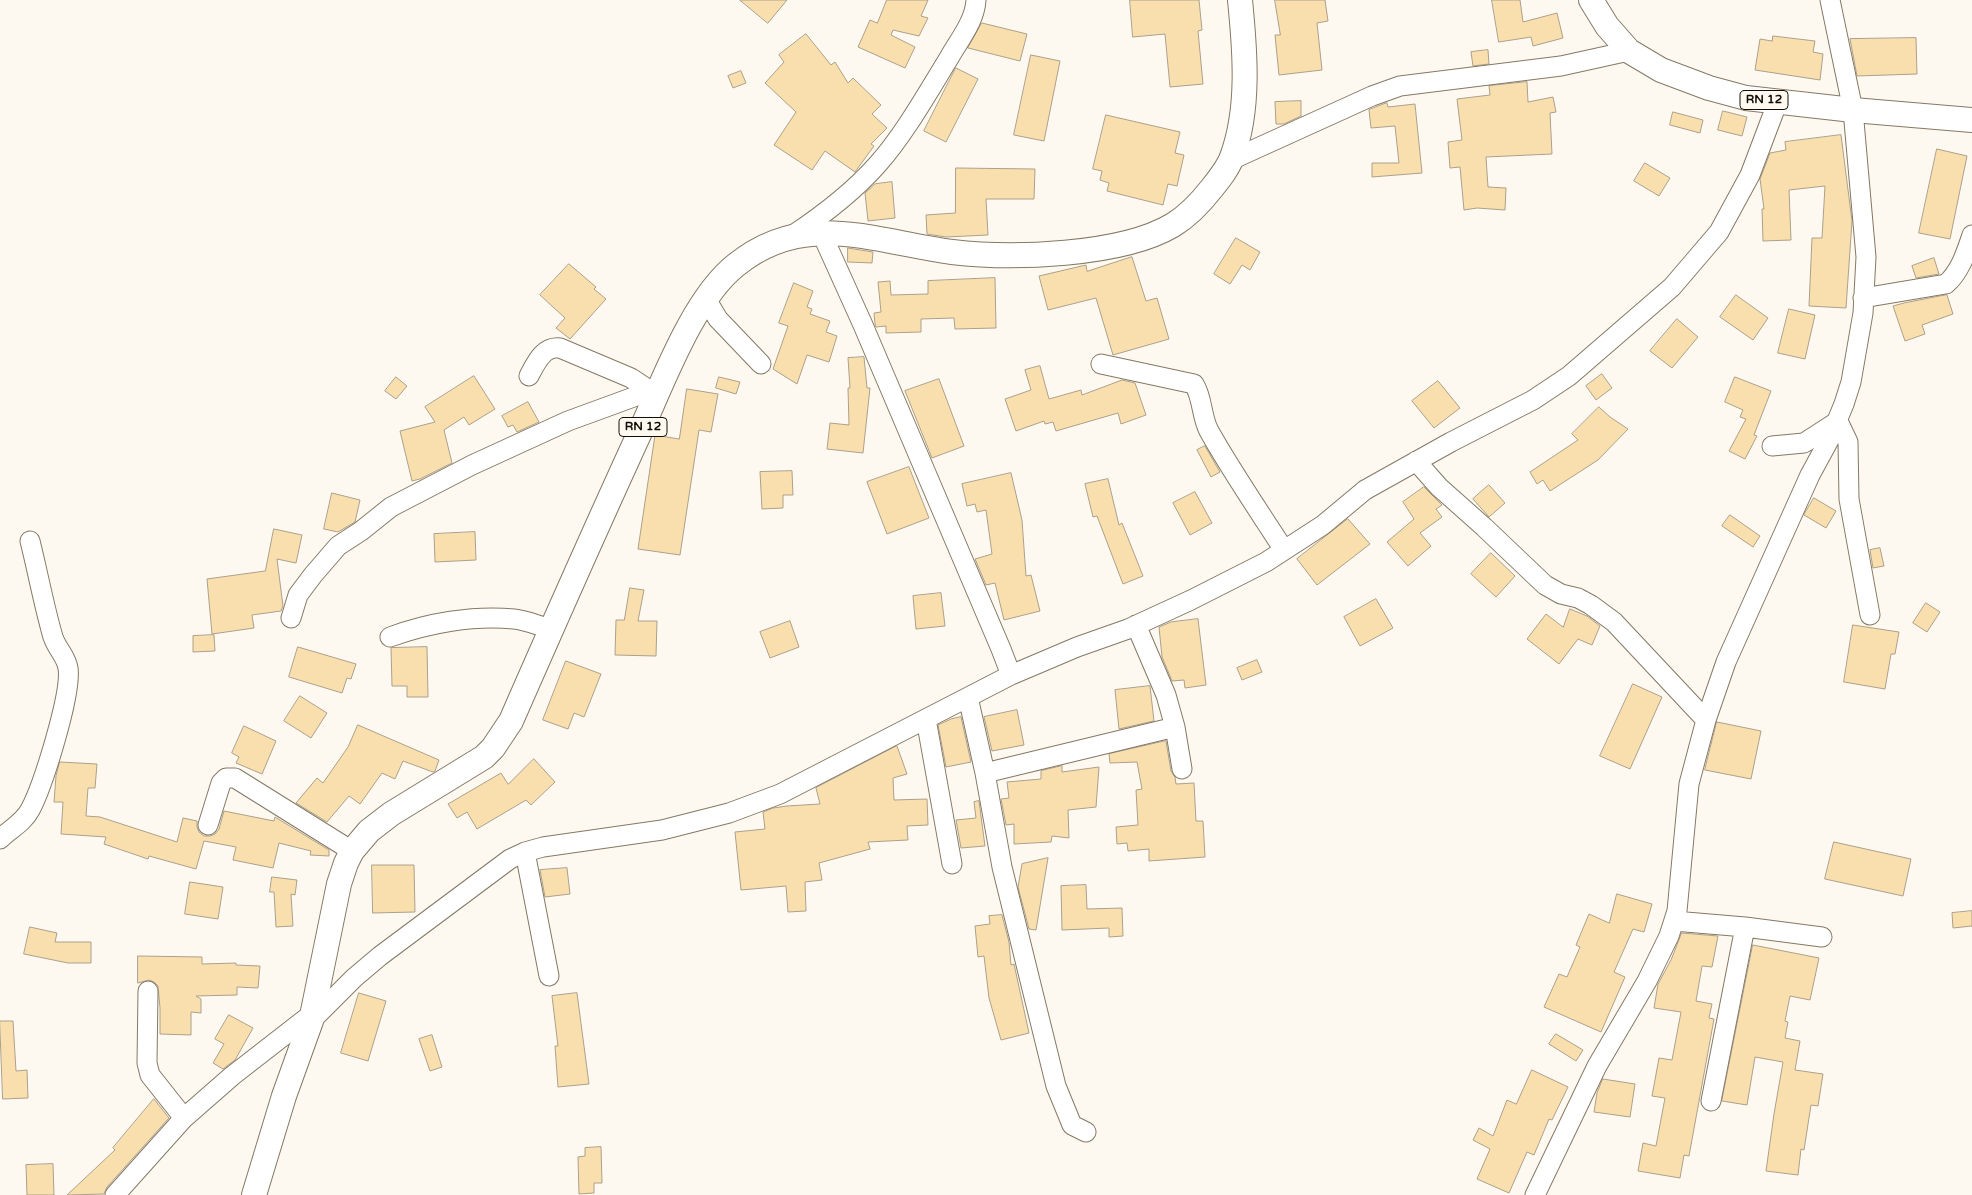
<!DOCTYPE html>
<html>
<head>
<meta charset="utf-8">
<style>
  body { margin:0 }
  canvas { display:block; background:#fef9f0 }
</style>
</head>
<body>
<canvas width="1972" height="1195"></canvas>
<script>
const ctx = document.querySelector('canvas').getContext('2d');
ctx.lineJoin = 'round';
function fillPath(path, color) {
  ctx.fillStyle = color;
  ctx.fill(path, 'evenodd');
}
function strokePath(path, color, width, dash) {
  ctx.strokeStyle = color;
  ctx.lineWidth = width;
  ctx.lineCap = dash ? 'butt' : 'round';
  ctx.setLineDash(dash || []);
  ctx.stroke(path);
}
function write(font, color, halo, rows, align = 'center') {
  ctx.font = font + ' "Varela Round",sans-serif';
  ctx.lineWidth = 4;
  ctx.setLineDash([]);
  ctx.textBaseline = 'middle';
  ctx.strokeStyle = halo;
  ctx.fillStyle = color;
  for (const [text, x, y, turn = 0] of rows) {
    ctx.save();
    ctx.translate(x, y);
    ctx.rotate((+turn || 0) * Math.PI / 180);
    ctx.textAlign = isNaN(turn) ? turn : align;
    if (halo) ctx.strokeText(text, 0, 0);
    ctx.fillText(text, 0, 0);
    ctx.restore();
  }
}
const building = new Path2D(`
  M740,0H787L768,23Z
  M887,0H928L921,16L928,18L919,36L893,30L891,35L915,47L905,68L858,47L870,20L877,23Z
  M1130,0H1199L1202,30L1198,31L1203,84L1170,87L1165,34L1133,37Z
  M1275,0H1325L1328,21L1317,23L1322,70L1279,75L1275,35H1280Z
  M1492,0H1520L1523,22L1557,13L1563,38L1533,46L1531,37L1499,42Z
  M982,23L1027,34L1020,61L968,48Z
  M806,34L831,65L835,62L848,83L853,78L881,105L872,114L887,128L871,144L874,146L855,172L825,151L812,170L774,145L796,112L765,83L784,62L779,55Z
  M1773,36L1815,41L1813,52L1823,54L1820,80L1755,70L1760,39L1772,41Z
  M1916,38L1917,74L1857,76L1850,39Z
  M1488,50L1489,64L1473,66L1471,52Z
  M1031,55L1060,61L1044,141L1014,135Z
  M956,68L978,79L946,142L924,131Z
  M741,71L746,83L733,88L728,76Z
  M1527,82L1528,102L1553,97L1556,112L1550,113L1552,154L1486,157L1488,187L1506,188L1505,210L1477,208L1464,210L1460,167L1450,168L1448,142L1462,140L1457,99L1490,95L1489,86Z
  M1301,101V116L1284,124H1276L1275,102Z
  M1387,103L1388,107L1415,104L1422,173L1372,177V163H1399L1395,126L1371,128L1369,110Z
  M1723,111L1747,117L1742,136L1718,130Z
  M1673,112L1703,120L1700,133L1670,125Z
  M1106,115L1180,132L1175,153L1184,155L1177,186L1168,184L1163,205L1107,191L1109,183L1100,180L1102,171L1093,169Z
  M1841,135L1852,221L1846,308L1809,306L1812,238H1822L1825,186L1789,190L1791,240L1763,241L1762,209H1764L1760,179L1770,153L1786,150L1785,142Z
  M1937,149L1967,156L1950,239L1919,233Z
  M1645,163L1670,178L1659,196L1634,181Z
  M956,168L1035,169L1034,199H986L988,235L946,237L927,234L926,215L955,213Z
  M892,182L895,218L868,221L865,193L875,184Z
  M1236,238L1260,252L1250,270L1242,265L1230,284L1214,274Z
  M848,248L873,252L872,263L848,262Z
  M1132,257L1146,301L1157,298L1169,339L1113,355L1096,298L1048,310L1039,276L1086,265L1087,271Z
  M1934,258L1939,274L1916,278L1912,266Z
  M569,264L596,287L594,289L606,299L570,339L556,328L565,318L540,295Z
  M995,278L996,328L955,329L954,318L921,319V332L886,333V326L876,327L875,324L874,313L881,312L878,282L890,281L891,295L928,294V281Z
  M794,283L813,291L807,307L812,309L810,314L830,321L826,332L837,336L829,362L807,355L797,384L773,369L788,326L779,323Z
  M1736,295L1768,318L1753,340L1720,317Z
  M1947,295L1953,314L1922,325L1925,334L1905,341L1893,306L1904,303Z
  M1789,309L1815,315L1805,359L1778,353Z
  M1677,319L1698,337L1672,368L1650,351Z
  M864,357L867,388H870L863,453L827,449L830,423L849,425L848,388H850L848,358Z
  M1040,366L1049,399L1081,390L1082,395L1122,380L1135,383L1146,415L1121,424L1118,413L1056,431L1053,422L1045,424L1044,421L1016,431L1005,399L1031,390L1025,370Z
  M1602,374L1612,388L1596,400L1586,386Z
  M474,376L495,409L469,425L464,417L444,430L452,463L420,479L412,481L400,431L435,422L425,407Z
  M396,377L407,386L396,399L385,391Z
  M719,377L740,382L736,394L716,388Z
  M1735,377L1771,391L1754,435L1757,436L1745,459L1729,451L1746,419L1740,417L1743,410L1725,402Z
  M939,379L964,446L932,458L905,391Z
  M1438,381L1460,408L1434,428L1412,401Z
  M687,389L718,394L711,432L699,430L680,555L638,549L655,435L679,439Z
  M528,402L539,422L517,432L513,425L508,427L502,416Z
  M1599,407L1610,417L1628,429L1598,460L1550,491L1543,480L1537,484L1530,472L1578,440L1572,434Z
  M1205,446L1220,472L1211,477L1197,450Z
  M909,467L929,518L887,534L867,482Z
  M792,471L793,495H783V508L762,509L760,472Z
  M1011,473L1022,520L1026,576L1031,575L1040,611L1004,620L995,583L986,585L975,559L992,554L986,510L977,512L975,504L967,506L962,484Z
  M1108,479L1119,525L1122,523L1143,576L1123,584L1097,516L1093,517L1085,484Z
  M1489,485L1505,503L1489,517L1473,499Z
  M1424,487L1442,505L1436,509L1442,517L1420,533L1431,546L1408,566L1387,542L1414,519L1403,502Z
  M1195,492L1212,523L1190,535L1173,503Z
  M332,493L360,500L355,522L338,532L324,529Z
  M1814,498L1836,511L1826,528L1804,515Z
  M1730,515L1760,536L1753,547L1722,526Z
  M1348,519L1370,544L1317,585L1297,559Z
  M274,529L302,535L296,563L277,559L283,606L281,611L252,615L254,628L212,634L207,579L265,571Z
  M475,532L476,560L435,562L434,534Z
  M1880,548L1884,566L1873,568L1870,550Z
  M1491,553L1515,576L1496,597L1471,574Z
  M630,588L644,590L638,621H657L656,656L615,655L616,620H624Z
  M941,593L945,626L916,629L913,596Z
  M1376,599L1393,628L1360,646L1344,617Z
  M1926,603L1940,612L1927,632L1913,623Z
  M1570,609L1587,616L1600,626L1592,645L1578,639L1559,664L1527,639L1546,614L1563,627Z
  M1198,619L1206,685L1185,688L1184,680L1172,681L1162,657L1159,627L1171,622Z
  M790,621L799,647L770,658L760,632Z
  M1853,625L1899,632L1895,654H1891L1885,689L1844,682Z
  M214,635L215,651L193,652V636Z
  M298,647L356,664L351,679L347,678L342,693L289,677Z
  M427,647L428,697H407V686H392L391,648Z
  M1257,660L1262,672L1242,680L1237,668Z
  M566,661L601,674L584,717L574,713L568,729L543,720Z
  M1633,684L1662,697L1630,769L1600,756Z
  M1150,686L1154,721L1119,729L1115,690Z
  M300,696L327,713L311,738L284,721Z
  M1017,710L1024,745L992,751L984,717Z
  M961,717L971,762L946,767L938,725L951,719Z
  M1717,722L1761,731L1751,779L1705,770Z
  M358,725L439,760L435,771L433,772L403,761L395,779L382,773L360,804L349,796L327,822L296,803L317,778L323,783L348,747Z
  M244,726L276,741L262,774L236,763L239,757L232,753Z
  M1166,741L1171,771L1175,777L1176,784L1194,783L1196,821H1203L1205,857L1149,861V849L1128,851L1127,843L1117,844L1116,827L1138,825L1136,790L1142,789L1137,762L1110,763L1109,754Z
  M897,746L907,774L893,778L894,800L927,799L928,825L907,826L908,840L868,842L870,849L819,863L822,880L805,882L806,911L788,912L786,886L741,890L735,832L765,829L763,812L773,808L787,806L820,804L816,788Z
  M534,759L555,782L531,805L526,800L477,829L467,812L457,818L448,804L501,773L508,784Z
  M60,762L97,764L95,788H88L86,816L100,817L177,842L183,818L197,821V827L199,832L204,836H210L215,834L219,829L224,811L274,821L275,817L329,850V856L310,855L311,851L279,843L273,868L233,860L236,847L204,841L196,869L149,856L148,859L104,844L106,837L61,834L63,802H54L56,776Z
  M1062,766V772L1099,767L1096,807L1068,810L1069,838L1052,836L1051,842L1014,844V824L1006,825L1001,799L1009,798L1007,782L1041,779V771Z
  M979,801L985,846L961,848L956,820L976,818L974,802Z
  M1834,842L1911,859L1903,896L1825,879Z
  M1048,858L1036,930L1029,929L1018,887L1022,864Z
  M372,865H414L415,912L373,913Z
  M567,868L570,894L545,897L540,870Z
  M272,877L297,880L295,895L291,894L293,926L276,927L274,892H270Z
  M190,882L223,887L218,919L185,914Z
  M1086,885L1087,909L1122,908L1123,936L1109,937V928L1062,930L1061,886Z
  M1617,894L1652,904L1644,932L1633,929L1614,972L1625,977L1601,1032L1544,1007L1559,974L1567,977L1580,947L1576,945L1589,914L1609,923Z
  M1972,911V926L1953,928L1952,913Z
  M1002,915L1009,942L1011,965L1014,964L1029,1033L1001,1040L989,998L984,956L978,957L975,926L990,924L989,916Z
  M30,927L57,933L55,942H91V963H68L24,954Z
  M1682,933L1718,936L1712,967L1702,966L1696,1001L1712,1004L1709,1018L1714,1019L1689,1156L1684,1155L1680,1178L1638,1171L1643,1143L1656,1146L1665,1098L1652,1096L1659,1058L1672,1060L1681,1012L1654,1008L1658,984L1671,960Z
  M1753,945L1819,958L1810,1000L1790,996L1785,1021L1788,1022L1785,1038L1800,1041L1795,1070L1823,1074L1818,1106L1811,1105L1804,1150L1801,1149L1798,1175L1766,1171L1774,1114L1783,1062L1755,1057L1747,1105L1722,1101Z
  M138,956L202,957V964L236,963V965L260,966L258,988L237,987V995L196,996L201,999V1013L191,1012V1035L160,1034V1008L158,986L154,982L149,980L138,983Z
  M359,993L386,1001L368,1061L341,1053Z
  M577,993L589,1084L558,1087L555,1046H558L552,996Z
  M229,1015L253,1028L235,1060L223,1069L213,1063L224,1044L215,1039Z
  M0,1021H13L16,1071L27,1070L28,1098L3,1099Z
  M1556,1034L1583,1050L1576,1061L1549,1044Z
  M432,1035L442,1067L430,1071L419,1039Z
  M1532,1070L1568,1087L1552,1120L1549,1119L1534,1155L1527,1152L1509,1193L1477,1179L1490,1149L1473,1140L1479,1128L1493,1136L1507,1100L1516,1104Z
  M1603,1079L1635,1084L1630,1117L1594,1112L1597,1093Z
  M154,1099L169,1118L107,1187L104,1194L67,1195L115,1150L113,1148Z
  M601,1147L602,1183H594V1193L579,1194L578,1157L585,1156V1148Z
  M53,1164L54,1195H27L26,1165Z`);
fillPath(building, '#f9dfae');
strokePath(building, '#aca08a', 1);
const minor = new Path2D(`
  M1231,160L1372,96L1400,86L1561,66L1629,51
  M821,232L863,325L1001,649L1011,675
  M793,235C823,215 853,192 877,165C904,135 928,92 949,58C959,40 975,21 976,0
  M1863,298L1946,284C1960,272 1966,253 1972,235
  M706,299L718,319L761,364
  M1101,364L1194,384C1203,398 1201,416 1209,431C1232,472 1259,511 1284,550
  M529,376C536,363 543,346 560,348L631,378L649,390
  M1772,446L1804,443L1838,421L1848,442L1849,499L1870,615
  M1416,461L1439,487L1484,527L1545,585L1561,594L1578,598L1591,605L1614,622L1706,720
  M291,618L298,595L313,575L338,546L361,531L391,507L472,465L568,421L661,387
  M1136,625L1166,695L1175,727L1182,769
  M390,637C428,623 473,615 514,619C526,620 539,626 551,629
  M968,697L985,773L1002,867L1056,1086L1072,1125L1086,1132
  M926,719L952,864
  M985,773L1175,727
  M208,825L221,783L226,778H235L352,851
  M0,839C10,829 23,823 30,810C43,786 72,693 68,668C66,656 57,649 53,637C44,606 38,573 30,541
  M525,852L549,976
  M1674,921L1745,927L1822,937
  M148,991L147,1063L150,1075L184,1118
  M311,1021L354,978L380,956L510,859L525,852L543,847L662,830L729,813L780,794L1011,675L1077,647L1128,629L1191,600L1266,562L1323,525L1365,490L1451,442L1533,400L1569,376L1672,287L1719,232L1750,175L1778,101
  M1711,1101L1745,927
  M115,1195L184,1118L232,1076L313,1013
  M1535,1195L1597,1066L1647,981L1669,936L1677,911L1689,784L1706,720L1726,662L1810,475L1829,440L1844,404L1851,382L1863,313L1866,257L1853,110L1830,0`);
const major = new Path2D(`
  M1591,0L1607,26L1629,51L1661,70L1709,88L1746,98L1853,110L1972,120
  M254,1195L284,1096L311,1021L339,884L346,863L352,851L369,831L391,814L484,757L493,748L511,721C553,625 596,528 640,432C663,382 693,299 736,265C805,209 874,242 952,252C1011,259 1121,256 1173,225C1188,216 1201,202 1212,188C1220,178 1228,168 1232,157C1250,109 1245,50 1240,0`);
strokePath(minor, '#847964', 21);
strokePath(major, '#847964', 26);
strokePath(minor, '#fff', 19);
strokePath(major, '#fff', 24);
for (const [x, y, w] of [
  [1764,100,48],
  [643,427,48]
]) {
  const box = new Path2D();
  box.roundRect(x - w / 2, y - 9.5, w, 19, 4);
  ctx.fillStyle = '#fef9f0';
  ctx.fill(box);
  strokePath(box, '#120e06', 1);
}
write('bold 12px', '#120e06', null, [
  ["RN 12",1764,100],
  ["RN 12",643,427]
]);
</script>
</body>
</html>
